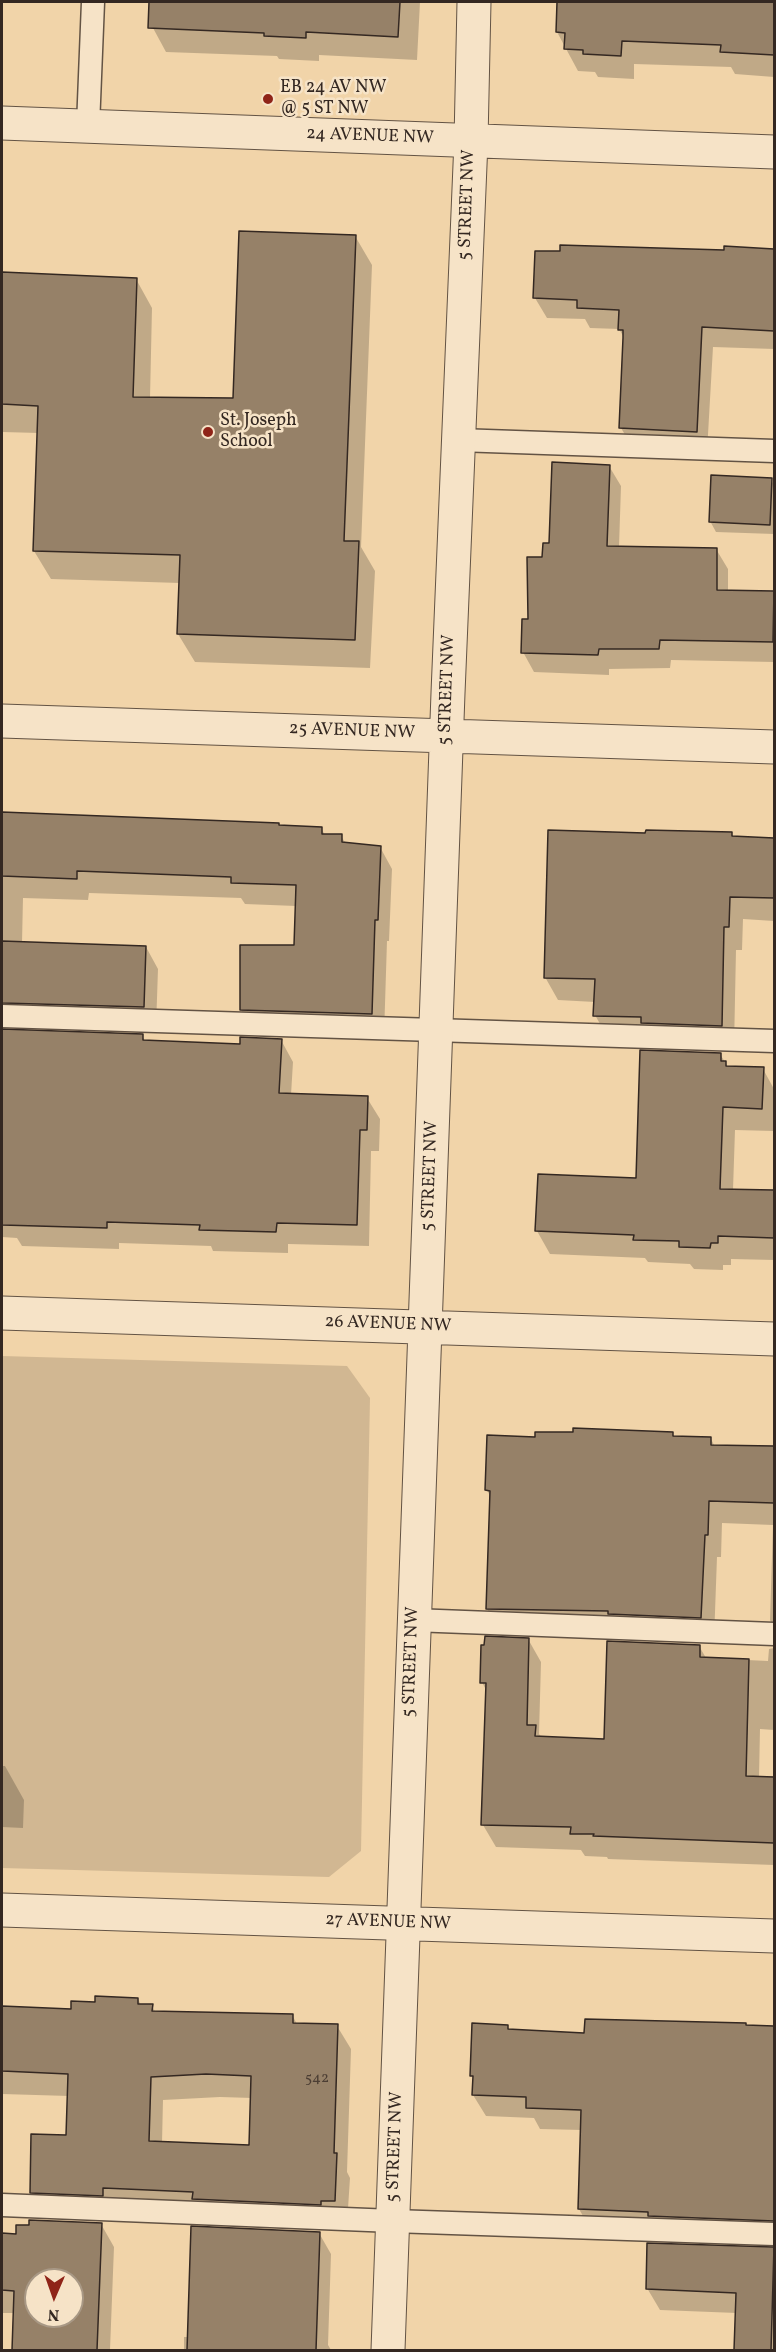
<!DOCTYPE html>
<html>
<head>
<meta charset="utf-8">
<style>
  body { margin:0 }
  #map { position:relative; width:776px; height:2352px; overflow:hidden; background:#f1d4a9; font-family:Vollkorn,serif }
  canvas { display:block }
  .frame { position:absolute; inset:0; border:3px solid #342822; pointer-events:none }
  .north { position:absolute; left:24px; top:2268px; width:60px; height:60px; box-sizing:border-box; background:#f6e3c7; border:2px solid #a89885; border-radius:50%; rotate:182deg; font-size:16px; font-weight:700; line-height:24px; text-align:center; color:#342822 }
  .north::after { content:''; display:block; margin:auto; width:21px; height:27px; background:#8f2418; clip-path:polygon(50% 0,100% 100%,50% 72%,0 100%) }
</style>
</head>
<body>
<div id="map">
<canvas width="776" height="2352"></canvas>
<div class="frame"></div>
<div class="north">N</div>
</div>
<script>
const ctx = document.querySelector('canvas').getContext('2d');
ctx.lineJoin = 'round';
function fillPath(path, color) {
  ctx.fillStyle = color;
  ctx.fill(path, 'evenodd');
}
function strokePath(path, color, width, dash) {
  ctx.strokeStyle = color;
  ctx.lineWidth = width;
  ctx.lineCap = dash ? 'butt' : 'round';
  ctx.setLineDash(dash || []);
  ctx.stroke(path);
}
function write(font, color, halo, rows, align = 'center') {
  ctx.font = font + ' Vollkorn,serif';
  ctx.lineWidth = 5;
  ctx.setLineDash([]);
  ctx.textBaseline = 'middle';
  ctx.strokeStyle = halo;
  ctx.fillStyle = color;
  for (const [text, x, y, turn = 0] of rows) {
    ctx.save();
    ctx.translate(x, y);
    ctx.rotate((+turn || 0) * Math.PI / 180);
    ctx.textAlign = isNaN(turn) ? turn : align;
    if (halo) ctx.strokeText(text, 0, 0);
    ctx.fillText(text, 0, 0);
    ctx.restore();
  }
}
fillPath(new Path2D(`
  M2,1356L347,1366L370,1398L361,1851L329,1877L2,1868Z`), '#d1b792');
fillPath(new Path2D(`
  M154,2H420L417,60L319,55V61L279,59L277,56L166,52L153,28Z
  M560,2H774V77L735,74L731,67L634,64V79L598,77L595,72L578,71L557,32Z
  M355,236L372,265L361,547L375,571L370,668L195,662L178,634L180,583L51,579L34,551L39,433L2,432V274L136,279L152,308L150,398L235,400Z
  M725,248L774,251V349L713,347L707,452L633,448L621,428L625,339L619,329L590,328L585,319L547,318L535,298L725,252Z
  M609,466L621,486L619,547L716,549L728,569V592L774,593V662L671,660L670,668L609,669V675L534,672L523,652L544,559L550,545Z
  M771,479L774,486V534L716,532L710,521Z
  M2,812L321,828L325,835L341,836L346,844L380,847L392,869L389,941H387L384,1036L254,1031L241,1010L295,946L296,906L245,904L241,898L89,893L88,900L23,898L22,943L146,947L158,969L156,1028L7,1026L4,1031L142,1036L146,1042L241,1045L281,1040L293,1062L291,1095L367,1098L380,1119L379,1151H371L369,1246L288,1244V1253L213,1251L211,1246L119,1243V1249L22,1246L17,1238L2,1237Z
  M731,833L734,838L774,840V921L743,919L742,950H736L734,1048L608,1038L595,1015V1002L558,1000L545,977L647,834Z
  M720,1054L728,1067L763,1069L774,1089V1131L735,1130L733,1190L774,1192V1260L731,1259V1265H723V1270L694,1269L690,1264L648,1262L645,1258L550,1254L537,1231L637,1179Z
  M672,1433L674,1437L711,1439L715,1447H774V1628L770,1620L773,1525L722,1523L721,1557H717L714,1640L500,1632L487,1609L491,1498L487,1490L537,1439Z
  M528,1639L541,1662L539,1734L542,1738L606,1740L699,1646L706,1658L768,1661L769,1649L774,1648V1730L760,1729L759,1778L774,1779V1865L608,1859L607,1857L585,1856L581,1850L496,1847L483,1825L487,1692L482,1682Z
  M2,1766H5L24,1800L23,1828L2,1827Z
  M138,1999L141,2005L152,2006L156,2013L292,2015L297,2024L337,2026L351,2049L347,2172L350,2178L347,2224L45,2215L31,2192L67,2137L69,2096L2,2094V2007L72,2010L96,2004ZM220,2097L252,2098L250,2146L162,2143L163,2100Z
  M507,2026L510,2031L586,2034L747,2027L774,2028V2241L591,2230L579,2209L582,2130L540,2129L534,2118L486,2116L473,2095L474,2080L472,2075Z
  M101,2224L114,2247L110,2350H13L15,2313H2V2235H17ZM36,2280H72V2316H36Z
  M319,2233L331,2254L328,2345L331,2350H184V2337H189Z
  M649,2245L774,2249V2350H736L737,2313L660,2310L647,2288Z`), '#0003');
const building = new Path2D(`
  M149,2H400L398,37L306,32V38L264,36V33L148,28Z
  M557,2H774V55L720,52L721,45L622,41L621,56L583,54V50L564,49L565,33L556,32Z
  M239,231L356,235L344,541H359L355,640L177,634L180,555L33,551L38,406L2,404V272L137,278L133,397L233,398Z
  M560,245L724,250V246L774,249V331L702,327L697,432L619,428L623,338V330H618L619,310L577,308V300L533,298L535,251H560Z
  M552,462L610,465L607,546L717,548V590L774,591L773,642L660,640L659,649H599L598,655L521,653L522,619H528L527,557H542L543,543H549Z
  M711,475L772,478L770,525L709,522Z
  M2,812L279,823V825L322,827V834H342V842L381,846L378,920H375L372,1014L240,1010V945H294L296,885L231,883V877L77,871V879L2,876Z
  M548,830L645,833L646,830L732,832V836L774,838V898L730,897L729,927H724L722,1026L641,1023V1017L593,1016L595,979L544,978Z
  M2,941L146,946L144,1007L2,1003Z
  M2,1029L143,1034V1040L240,1044V1037L282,1039L279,1093L368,1096L367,1130H360L357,1225L277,1223L276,1232L199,1230L200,1225L107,1222V1228L2,1225Z
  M640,1050L721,1053V1061H726V1066L764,1067L762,1109L723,1107L720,1189L774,1190V1238L718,1236V1243H711L710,1248L679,1247V1241L633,1240L634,1235L535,1231L538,1174L636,1178Z
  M573,1428L673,1432V1436L711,1437V1445L774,1446V1503L709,1501L708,1535H705L701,1618L608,1614V1611L486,1609L490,1491L485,1490L487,1435L535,1437V1432H573Z
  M485,1636L529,1638L527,1725H536L535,1736L604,1739L607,1641L700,1645V1657L749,1659L746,1776L774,1777V1843L593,1836L594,1834H570L571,1827L481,1825L486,1683H480L481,1645H484Z
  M95,1996L138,1998V2004H153L152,2011L293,2014V2023L338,2024L334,2153H337L335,2201H321V2205L192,2199L193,2192L103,2188V2196L30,2193L31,2134L66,2135L68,2074L2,2071V2006L71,2009V2001L95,2002ZM206,2074L251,2076L249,2145L149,2141L151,2077Z
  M585,2019L746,2023V2025L774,2026V2221L648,2216V2212L578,2209L581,2110L526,2108V2097L472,2095L473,2076H470L472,2023L508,2025V2029L584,2033Z
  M29,2220L102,2223L97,2350H12L14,2291L2,2290V2233L16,2234V2225H29ZM36,2280H72V2316H36Z
  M191,2226L320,2232L316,2350H187Z
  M647,2243L774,2247L771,2350H734L736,2293L646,2289Z`);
fillPath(building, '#968168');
strokePath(building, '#342822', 1.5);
const lane = new Path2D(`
  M88,126L93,2
  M458,440L774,451
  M2,1016L774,1041
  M413,1620L774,1634
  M2,2205L393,2221L774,2234`);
const street = new Path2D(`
  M2,123L774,152
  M2,721L774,747
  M2,1313L774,1339
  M2,1910L774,1936
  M388,2350L448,693L471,141L474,2`);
strokePath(lane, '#635344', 25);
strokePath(street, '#635344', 35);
strokePath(lane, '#f6e3c7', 22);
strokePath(street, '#f6e3c7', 33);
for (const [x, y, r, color] of [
  [268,99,6,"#8f2418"],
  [208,432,6,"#8f2418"]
]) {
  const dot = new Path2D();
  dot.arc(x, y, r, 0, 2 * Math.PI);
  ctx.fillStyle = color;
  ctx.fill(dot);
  strokePath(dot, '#f6e3c7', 2);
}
write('15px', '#4c3e34', null, [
  ["542",317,2079]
]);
write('18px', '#342822', '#f6e3c7', [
  ["EB 24 AV NW",280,89],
  ["@ 5 ST NW",280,110],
  ["St. Joseph",220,422],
  ["School",220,443]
], 'left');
write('18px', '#342822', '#f6e3c7', [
  ["24 AVENUE NW",370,137,2],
  ["5 STREET NW",468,205,-88],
  ["5 STREET NW",448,690,-88],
  ["25 AVENUE NW",352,732,2],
  ["5 STREET NW",431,1176,-88],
  ["26 AVENUE NW",388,1325,2],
  ["5 STREET NW",412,1662,-88],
  ["27 AVENUE NW",388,1923,2],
  ["5 STREET NW",396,2147,-88]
]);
</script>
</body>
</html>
